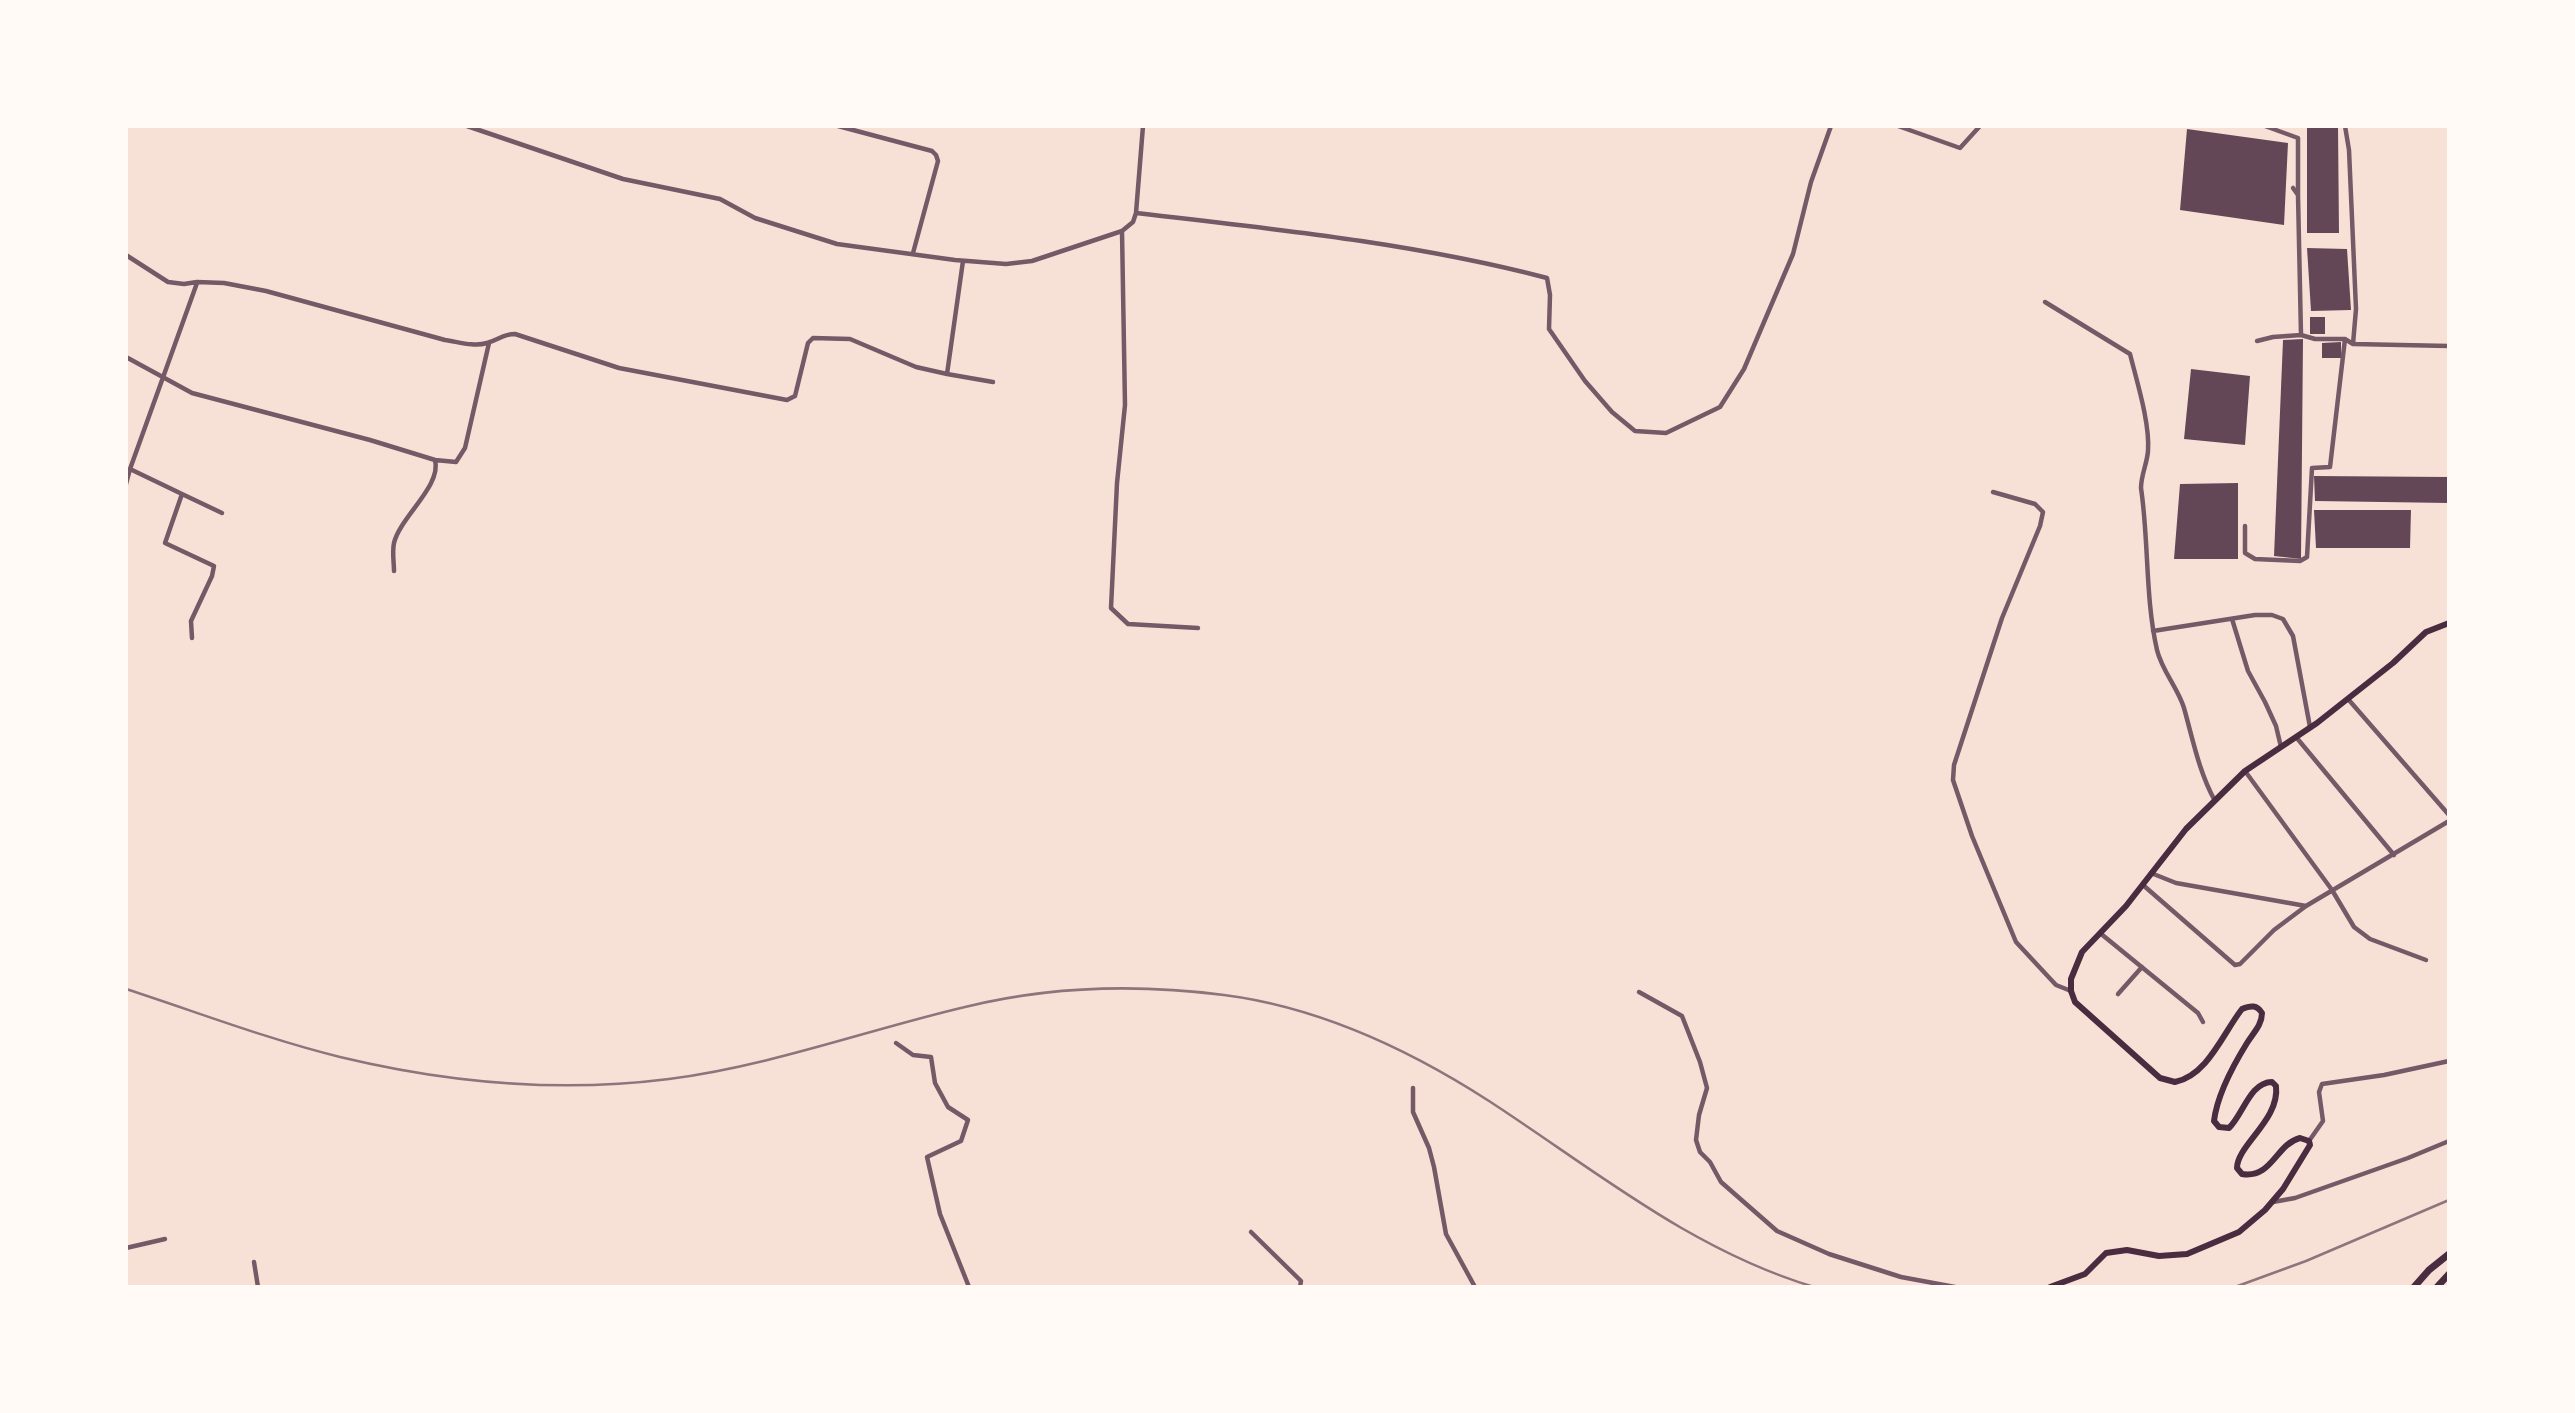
<!DOCTYPE html>
<html>
<head>
<meta charset="utf-8">
<style>
  body { margin:0 }
  #map { position:relative; width:2575px; height:1413px; overflow:hidden; background:#f7e1d7; font-family:Georgia,serif }
  canvas { display:block }
  .frame { position:absolute; inset:0; border:128px solid #fffaf5; pointer-events:none }
</style>
</head>
<body>
<div id="map">
<canvas width="2575" height="1413"></canvas>
<div class="frame"></div>
</div>
<script>
const ctx = document.querySelector('canvas').getContext('2d');
ctx.lineJoin = 'round';
function fillPath(path, color) {
  ctx.fillStyle = color;
  ctx.fill(path, 'evenodd');
}
function strokePath(path, color, width, dash) {
  ctx.strokeStyle = color;
  ctx.lineWidth = width;
  ctx.lineCap = dash ? 'butt' : 'round';
  ctx.setLineDash(dash || []);
  ctx.stroke(path);
}
fillPath(new Path2D(`
  M2307,126H2338L2339,233H2307Z
  M2187,129L2288,143L2284,225L2180,210Z
  M2307,248L2347,249L2351,310L2311,311Z
  M2310,317H2325V334H2310Z
  M2303,339L2301,559L2274,556L2283,340Z
  M2341,342V358H2322V343Z
  M2191,369L2250,376L2245,445L2184,439Z
  M2314,476L2449,477V503L2315,501Z
  M2238,483V559H2174L2180,484Z
  M2314,510H2411L2410,548H2316Z`), '#644757');
strokePath(new Path2D(`
  M467,126L623,179L720,199L755,218L837,244L955,260L1006,264L1032,261L1122,231L1133,222L1136,213L1143,126
  M838,126L932,151L936,155L938,161L913,253
  M1898,126L1960,148L1980,126
  M2265,126L2298,138V195
  M2345,126L2349,150L2356,309L2353,344
  M2293,188L2298,195L2301,335L2315,339H2345
  M1136,213C1274,229 1413,243 1547,278L1550,295L1549,329L1585,381L1612,412L1635,431L1666,433L1720,407L1744,369L1793,254L1811,182L1831,126
  M1122,231L1125,405L1117,483L1111,608L1128,624L1198,628
  M126,255L168,282L184,284L197,282L224,283L266,291L445,340C459,342 474,347 487,343C498,340 503,334 515,334L619,368L787,400L795,396L808,343L813,338L850,339L916,367L947,374L963,261
  M2045,302L2130,354C2137,382 2150,423 2148,451C2147,464 2141,475 2141,488C2149,542 2145,597 2157,650C2162,671 2178,688 2184,708C2193,740 2199,772 2215,801
  M2257,341L2273,337L2301,335
  M126,357L192,393L370,440L435,460C442,486 400,517 394,543C392,552 394,563 394,571
  M947,374L993,382
  M435,460L456,462L465,448L489,343
  M126,484L130,469
  M1993,492L2035,504L2043,512L2040,526L2002,618L1954,765L1953,780L1972,836L2016,942L2056,985L2071,991
  M182,494L222,513
  M2245,526V553L2255,559L2300,561L2307,557L2312,468L2330,467L2345,339L2353,344L2449,346
  M2232,619L2248,671L2265,702L2276,726L2281,747
  M2153,631L2255,615H2272L2283,619L2293,636L2310,727
  M192,638L191,621L212,576L214,566L165,543L182,494L130,469L197,283
  M2348,699L2449,815
  M2296,737L2394,855
  M2245,771L2332,890L2354,927L2370,939L2426,960
  M2151,873L2176,883L2306,906
  M2143,885L2235,965L2240,964L2274,930L2306,906L2449,821
  M2100,933L2198,1013L2203,1022
  M1639,992L1682,1016L1700,1062L1707,1088L1699,1115L1696,1140L1700,1152L1710,1162L1721,1182L1777,1231L1829,1254L1901,1277L1955,1287
  M2118,994L2142,967
  M896,1043L913,1055L931,1057L935,1083L948,1107L968,1120L961,1141L927,1157L940,1214L969,1287
  M1413,1088V1112L1429,1148L1434,1167L1446,1234L1475,1287
  M2309,1141L2323,1121L2319,1092L2322,1084L2384,1075L2449,1061
  M2273,1202L2295,1198L2408,1158L2449,1141
  M1251,1232L1301,1281L1300,1287
  M126,1248L165,1239
  M254,1262L258,1287`), '#755966', 4.5);
strokePath(new Path2D(`
  M2050,1287L2085,1274L2106,1253L2127,1250L2159,1256L2187,1254L2239,1232L2265,1210L2283,1189L2310,1145L2309,1141L2300,1138C2276,1144 2272,1179 2242,1174L2237,1168C2237,1145 2280,1120 2276,1086L2272,1082C2250,1082 2243,1115 2229,1128L2219,1127L2214,1121C2217,1096 2234,1064 2247,1043C2253,1033 2262,1025 2262,1013C2257,1005 2251,1005 2242,1009C2223,1033 2208,1075 2175,1082L2160,1078L2075,1002L2071,991V979L2082,952L2126,906L2186,829L2245,771L2317,723L2393,663L2426,632L2449,623`), '#4a2c40', 6);
strokePath(new Path2D(`
  M2414,1287L2429,1270L2449,1254
  M2437,1287L2449,1274`), '#4a2c40', 7);
strokePath(new Path2D(`
  M126,989C197,1012 267,1039 340,1057C448,1083 559,1093 669,1079C770,1066 867,1030 965,1007C1050,986 1138,984 1224,995C1318,1007 1410,1050 1489,1101C1595,1170 1691,1250 1814,1287
  M2235,1287L2306,1261L2449,1200`), '#8f747c', 2.5);
</script>
</body>
</html>
